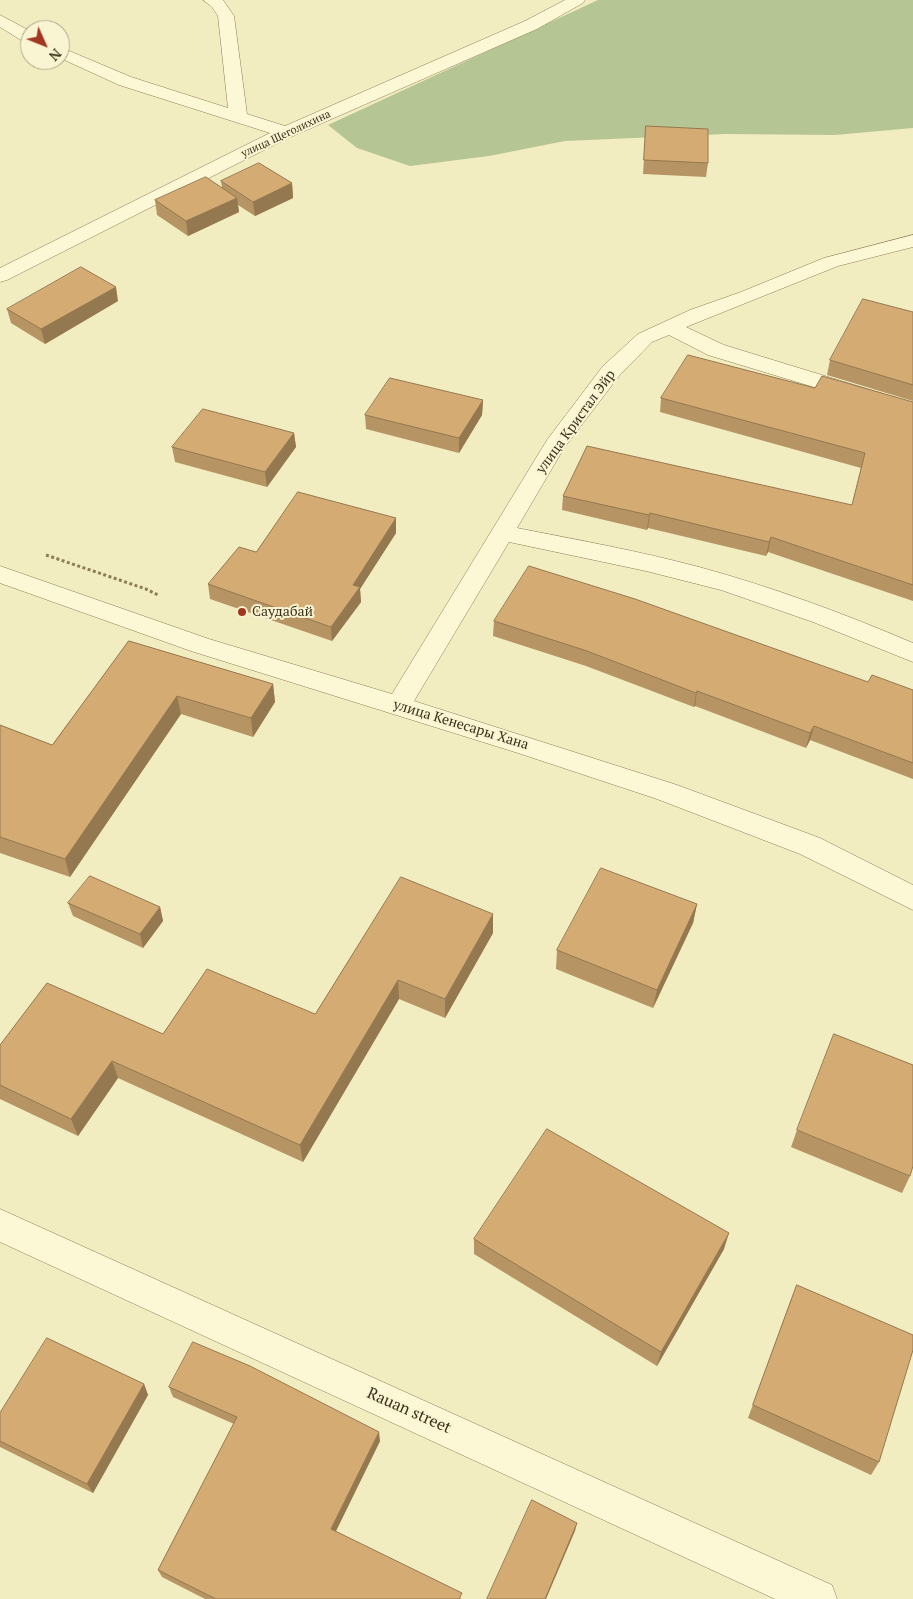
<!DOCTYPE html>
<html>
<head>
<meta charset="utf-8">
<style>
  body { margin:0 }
  #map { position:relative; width:913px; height:1599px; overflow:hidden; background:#f2ecc1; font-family:"PT Serif",serif }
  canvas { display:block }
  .north { position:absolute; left:20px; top:20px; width:50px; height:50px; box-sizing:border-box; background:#f9f4d1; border:1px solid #ada689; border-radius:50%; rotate:134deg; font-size:14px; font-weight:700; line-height:20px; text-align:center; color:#3b311c }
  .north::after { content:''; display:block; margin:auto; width:18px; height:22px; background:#a23721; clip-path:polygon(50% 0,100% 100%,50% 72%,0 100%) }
</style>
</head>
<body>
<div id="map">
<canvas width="913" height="1599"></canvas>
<div class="north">N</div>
</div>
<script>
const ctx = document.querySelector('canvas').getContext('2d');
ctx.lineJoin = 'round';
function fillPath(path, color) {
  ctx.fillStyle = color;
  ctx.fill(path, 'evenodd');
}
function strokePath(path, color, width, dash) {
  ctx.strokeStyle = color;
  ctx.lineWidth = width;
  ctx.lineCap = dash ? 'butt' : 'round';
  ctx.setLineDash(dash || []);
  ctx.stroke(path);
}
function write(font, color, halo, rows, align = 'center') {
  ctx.font = font + ' "PT Serif",serif';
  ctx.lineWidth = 4;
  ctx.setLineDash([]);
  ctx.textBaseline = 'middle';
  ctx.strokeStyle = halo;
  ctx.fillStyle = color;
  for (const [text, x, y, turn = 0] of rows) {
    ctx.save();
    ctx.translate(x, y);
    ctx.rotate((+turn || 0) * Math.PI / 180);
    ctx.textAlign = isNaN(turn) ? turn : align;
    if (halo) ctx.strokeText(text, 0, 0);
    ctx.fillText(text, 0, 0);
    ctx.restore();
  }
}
fillPath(new Path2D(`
  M598,0H913V128L835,135L725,134L565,141L489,156L410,166L357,148L328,125Z`), '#b6c594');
const minor = new Path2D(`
  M203,0H223L234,16L247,114L285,126L525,21L565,0H585L583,3L537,29L286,139L7,280L0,282V268L270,133L119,85L60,58V47L131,77L228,108L218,16L212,7Z
  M0,15L30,31V43L24,42L0,27Z
  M913,235V247L838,266L686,327L724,345L913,403V417L708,355L669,335L652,342L619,376L564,448L517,528C578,540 639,551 699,567C772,587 843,613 913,643V662L813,622L721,590L646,571L509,542L414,701L677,785L820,838L913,885V910L800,854L657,799L518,753L191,651L0,583V566L209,639L392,694L547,440L603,366L638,334L690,310L741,292L824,258Z
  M0,1209L832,1585L837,1599H775L0,1242Z`);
strokePath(minor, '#8d7d56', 1);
strokePath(new Path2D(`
  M46,555L146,589L158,595`), '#8d7d56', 3, [3, 2.5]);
fillPath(minor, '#fcf7d5');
fillPath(new Path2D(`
  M646,126L708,163L706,177L643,174Z
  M221,181L292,183L293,198L255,216L238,205L239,212L188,236L157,215L155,200L222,188Z
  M118,301L45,344L11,323L7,309Z
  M913,312V401L827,375L830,360Z
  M815,388L913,402V601L768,552L766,556L648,528L647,530L562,510L563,496L852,505L861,468L660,412L661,398Z
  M483,400L482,415L459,453L366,429L365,415Z
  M294,433L296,447L267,487L175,462L172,447Z
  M396,518V533L360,589L361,602L332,641L210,599L208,584L256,552Z
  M494,621L913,690V779L810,740L806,748L695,706L694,707L586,666L493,636Z
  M129,641L273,684L275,702L253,737L181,714L70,877L0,853V725L52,745Z
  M68,903L160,907L163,921L143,948L73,916Z
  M697,904L693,923L653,1008L556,969L557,950Z
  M493,914V933L445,1018L399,999L303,1162L118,1078L78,1136L0,1099V1045L163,1034L315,1014Z
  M797,1130L910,1176L902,1193L791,1147Z
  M474,1239L724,1249L657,1366L474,1254Z
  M797,1285L879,1462L871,1475L748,1418L791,1300Z
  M144,1384L148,1395L93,1493L0,1447V1413Z
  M169,1387L380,1441L336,1531L462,1599H205L162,1577L158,1570L234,1424L173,1397Z`), '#b69463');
fillPath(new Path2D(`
  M292,183L293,198L255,216L253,202Z
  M237,198L239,212L188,236L186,221Z
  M116,287L118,301L45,344L41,329Z
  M483,400L482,415L459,453V438Z
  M294,433L296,447L267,487L265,472Z
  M650,513L648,528L647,530L649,515Z
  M396,518V533L360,589L361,602L332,641L331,627L353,585Z
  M771,537L768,552L766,556L769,542Z
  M273,684L275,702L253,737L251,718Z
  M697,691L695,706L694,707L696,693Z
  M177,696L181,714L70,877L65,859Z
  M814,726L810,740L806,748L810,733Z
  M697,904L693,923L653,1008L657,990Z
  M160,907L163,921L143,948L140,934Z
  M493,914V933L445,1018V999Z
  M398,980L399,999L303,1162L300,1145Z
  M112,1061L118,1078L78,1136L71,1119Z
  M729,1233L724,1249L657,1366L661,1352Z
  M144,1384L148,1395L93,1493L87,1484Z
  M379,1432L380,1441L333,1537L331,1529Z
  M577,1523L575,1531L546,1599H545Z`), '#947850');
const building = new Path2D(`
  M646,126L708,129V163L644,160Z
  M259,163L292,183L253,202L221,181Z
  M206,177L237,198L186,221L155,200Z
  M81,267L116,287L41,329L7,309Z
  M863,299L913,312V385L830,360Z
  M688,355L815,388L822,376L913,402V585L771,537L769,542L650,513L649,515L563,496L587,446L852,505L865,453L661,398Z
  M390,378L483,400L459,438L365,415Z
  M203,409L294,433L265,472L172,447Z
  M298,492L396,518L353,585L360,587L331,627L208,584L239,547L256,552Z
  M529,566L635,599L868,682L872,675L913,690V763L814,726L810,733L697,691L696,693L587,651L494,621Z
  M129,641L273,684L251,718L177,696L65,859L0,837V725L52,745Z
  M601,868L697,904L657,990L557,950Z
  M90,876L160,907L140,934L68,903Z
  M401,877L493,914L445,999L398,980L300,1145L112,1061L71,1119L0,1085V1045L47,983L163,1034L207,969L315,1014Z
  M834,1034L913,1065V1166L910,1176L797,1130Z
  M547,1129L729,1233L661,1352L474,1239Z
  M797,1285L913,1335V1350L879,1462L753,1405Z
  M47,1338L144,1384L87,1484L0,1441V1413Z
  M193,1342L250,1366L379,1432L331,1529L462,1593L459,1599H216L158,1570L237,1417L169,1387Z
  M532,1500L577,1523L545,1599H487Z`);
fillPath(building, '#d4ac73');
strokePath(building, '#947850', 1);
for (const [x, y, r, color] of [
  [242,612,5,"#a23721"]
]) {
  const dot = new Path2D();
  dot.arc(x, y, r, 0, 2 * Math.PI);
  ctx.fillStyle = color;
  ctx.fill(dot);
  strokePath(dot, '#f9f4d1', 2);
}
write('11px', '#3b311c', '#f9f4d1', [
  ["улица Щеголихина",286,134,-25]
]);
write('14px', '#3b311c', '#f9f4d1', [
  ["улица Кристал Эйр",576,422,-54],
  ["улица Кенесары Хана",461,725,17]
]);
write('14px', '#3b311c', '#f9f4d1', [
  ["Саудабай",252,612]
], 'left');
write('16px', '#3b311c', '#f9f4d1', [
  ["Rauan street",409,1411,24]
]);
</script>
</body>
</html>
